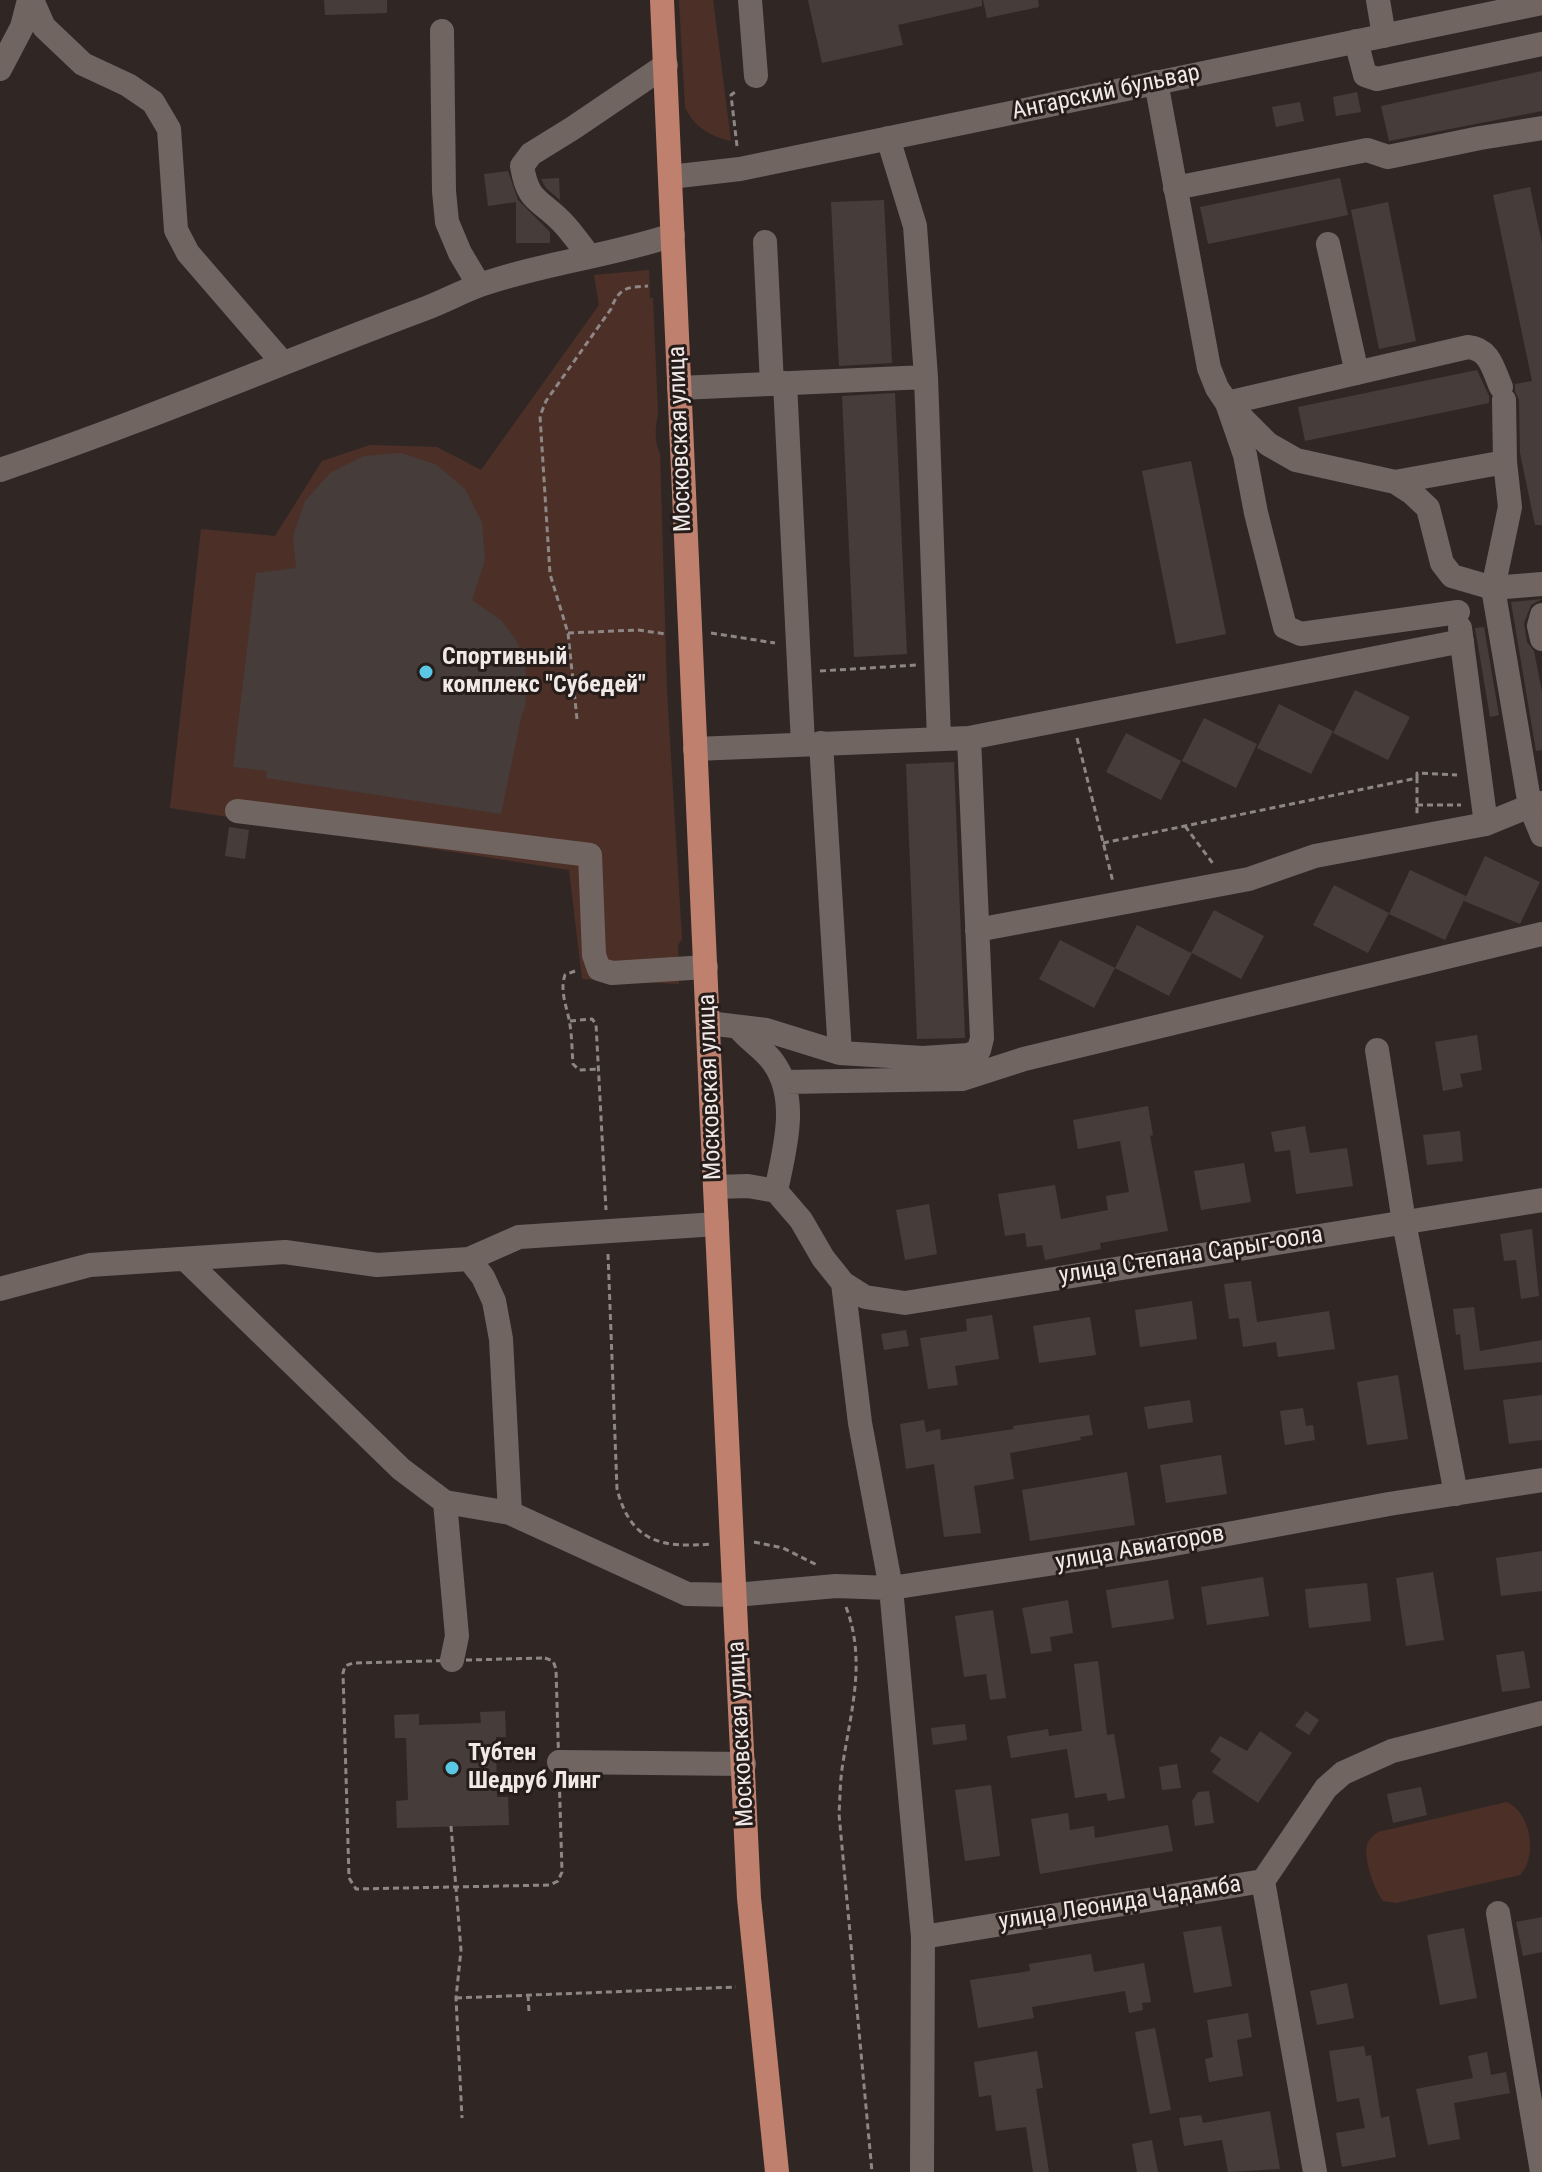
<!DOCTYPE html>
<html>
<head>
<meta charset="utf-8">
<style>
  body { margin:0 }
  canvas { display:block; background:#302724 }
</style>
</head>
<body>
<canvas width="1542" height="2172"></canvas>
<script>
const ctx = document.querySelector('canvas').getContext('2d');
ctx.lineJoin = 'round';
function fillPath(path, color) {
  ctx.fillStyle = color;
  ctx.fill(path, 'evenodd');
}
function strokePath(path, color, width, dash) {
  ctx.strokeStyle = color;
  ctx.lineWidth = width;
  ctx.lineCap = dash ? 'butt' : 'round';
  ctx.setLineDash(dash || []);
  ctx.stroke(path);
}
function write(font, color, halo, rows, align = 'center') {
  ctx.font = font + ' "Roboto Condensed",sans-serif';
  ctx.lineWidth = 6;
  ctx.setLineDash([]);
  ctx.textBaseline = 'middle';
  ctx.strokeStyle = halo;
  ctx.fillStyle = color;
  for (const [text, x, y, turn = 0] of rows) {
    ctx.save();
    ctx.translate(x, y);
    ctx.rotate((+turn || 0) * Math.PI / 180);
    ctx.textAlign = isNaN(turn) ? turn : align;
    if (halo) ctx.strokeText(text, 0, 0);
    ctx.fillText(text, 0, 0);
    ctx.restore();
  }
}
fillPath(new Path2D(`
  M679,0H713L731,141C710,136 694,127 685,107Z
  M649,270L650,298H653L658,415C655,426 654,443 660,453L667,691L682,939L678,945L679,984L582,979L569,870L170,808L201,529L275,536L322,461L370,445L437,447L481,470L599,305L594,275Z
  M1507,1802C1531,1813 1538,1857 1520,1875L1396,1903L1383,1901C1374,1889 1362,1856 1368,1842C1370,1838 1374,1835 1378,1832Z`), '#4c3027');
fillPath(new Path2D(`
  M324,0H387V13L325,15Z
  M808,0H982V6L898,25L903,45L822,63Z
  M983,0H1038L1039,7L987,18Z
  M1542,71V111L1389,141L1381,106Z
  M1357,92L1361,112L1336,116L1333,97Z
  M1300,102L1304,121L1276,127L1272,107Z
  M508,171L518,200L550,232V243H516V202L488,206L484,174Z
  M559,178L560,200L546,188L541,179Z
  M1340,178L1348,215L1208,244L1200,207Z
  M1530,187L1542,243V525H1535L1520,453L1519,400L1515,391V384L1532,381L1493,195Z
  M884,200L892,363L839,366L831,202Z
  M1388,202L1416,341L1379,349L1351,210Z
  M1477,370L1489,396V403L1305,441L1298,407Z
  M895,393L907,654L854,657L842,396Z
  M401,453L437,465L465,489L482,523L485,560L472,600L501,620L516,640L524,658L527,682L525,708L522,713L501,814L266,778L267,771L233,767L256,573L296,568L293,536L305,501L330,473L364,456Z
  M1191,461L1226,634L1176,644L1142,471Z
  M1542,599L1531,605L1524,623L1527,642L1534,651L1542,692V750L1536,751L1511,602Z
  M1484,627L1499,715L1490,717L1475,628Z
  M1355,690L1410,717L1388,760L1333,733Z
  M1279,704L1333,731L1311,774L1257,748Z
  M1204,718L1257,744L1236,788L1182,761Z
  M1126,733L1181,761L1161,800L1106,772Z
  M954,762L965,1038L917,1039L906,764Z
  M229,827L249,830L245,859L225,856Z
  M1485,856L1540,882L1520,924L1464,901Z
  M1410,870L1466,896L1445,940L1389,914Z
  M1334,885L1389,913L1368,953L1313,925Z
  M1214,910L1264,936L1241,979L1192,953L1169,996L1115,968L1137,925L1191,953Z
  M1060,940L1115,968L1094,1008L1039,979Z
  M1477,1035L1482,1070L1460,1074L1463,1087L1443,1091L1435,1042Z
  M1148,1106L1153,1135L1150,1136L1168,1231L1100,1243L1101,1249L1045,1260L1042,1245L1027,1247L1025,1233L1005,1236L998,1194L1055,1185L1061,1219L1108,1210L1106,1196L1129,1192L1120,1141L1078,1149L1073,1120Z
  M1305,1126L1310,1153L1347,1148L1353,1186L1296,1194L1290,1150L1275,1152L1271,1132Z
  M1460,1131L1463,1161L1427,1165L1423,1135Z
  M1244,1163L1251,1202L1201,1210L1194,1171Z
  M929,1204L937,1254L905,1260L896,1210Z
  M1532,1229L1539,1296L1521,1299L1516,1260L1504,1261L1500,1234Z
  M1251,1281L1257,1322L1329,1311L1335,1349L1278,1357L1276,1342L1243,1347L1239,1318L1229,1319L1224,1284Z
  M1192,1301L1197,1339L1140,1347L1135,1310Z
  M1474,1307L1480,1351L1542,1340V1362L1464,1370L1460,1334L1456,1335L1453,1309Z
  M992,1315L999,1359L955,1366L958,1385L928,1389L920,1338L967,1331L966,1319Z
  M1090,1317L1096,1355L1039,1363L1033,1326Z
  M906,1330L909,1346L884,1350L881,1334Z
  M1398,1375L1408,1439L1367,1445L1357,1382Z
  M1542,1395V1440L1509,1444L1503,1400Z
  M1190,1400L1193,1422L1148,1429L1144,1407Z
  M1303,1408L1306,1426L1313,1425L1315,1440L1285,1445L1280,1411Z
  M1089,1415L1093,1435L1080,1437L1081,1440L1010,1453L1014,1479L974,1486L981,1533L944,1537L934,1464L906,1469L900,1424L924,1420L926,1432L940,1429L941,1440L1014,1429L1013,1426Z
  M1221,1455L1227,1494L1166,1503L1160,1465Z
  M1127,1472L1135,1525L1030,1541L1022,1490Z
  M1542,1551V1591L1501,1596L1496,1558Z
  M1433,1572L1444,1640L1406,1646L1396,1578Z
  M1263,1577L1269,1616L1207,1625L1201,1587Z
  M1168,1580L1174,1619L1112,1628L1106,1590Z
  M1367,1583L1371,1621L1309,1628L1305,1589Z
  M1068,1600L1073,1633L1050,1637L1052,1651L1031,1654L1022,1608Z
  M993,1610L1006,1698L990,1700L986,1674L964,1677L955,1616Z
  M1524,1651L1530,1688L1502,1692L1496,1655Z
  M1098,1661L1107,1735L1114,1734L1125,1798L1108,1801L1106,1793L1075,1798L1067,1749L1011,1758L1007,1736L1048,1729L1049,1736L1082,1731L1074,1664Z
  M505,1711L506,1737H496L497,1797H508L509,1825L397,1828L396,1801L408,1800L406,1738H395L394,1715L419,1714V1725L481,1723L480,1712Z
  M1306,1711L1319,1720L1309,1735L1295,1726Z
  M965,1724L967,1740L933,1745L931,1728Z
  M1260,1731L1292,1753L1258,1803L1212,1772L1221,1759L1210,1751L1220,1736L1247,1751Z
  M1177,1764L1181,1788L1162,1790L1159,1767Z
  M991,1785L1000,1856L965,1861L955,1790Z
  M1421,1787L1427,1815L1393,1823L1387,1794Z
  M1209,1791L1214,1823L1195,1826L1192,1801L1198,1792Z
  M1068,1813L1070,1830L1094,1826L1095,1838L1168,1825L1173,1851L1040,1874L1031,1819Z
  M1542,1917V1952L1523,1956L1516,1922Z
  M1221,1926L1232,1986L1194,1993L1183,1932Z
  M1464,1928L1477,1998L1440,2005L1427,1935Z
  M1091,1954L1094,1972L1144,1963L1151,2002L1142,2003L1143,2010L1129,2013L1125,1991L1032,2007L1034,2018L978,2028L970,1980L1030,1971L1029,1964Z
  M1347,1983L1354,2018L1317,2025L1310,1991Z
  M1248,2013L1252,2037L1237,2040L1243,2076L1209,2082L1205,2059L1213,2057L1207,2020Z
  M1155,2028L1171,2110L1150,2114L1135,2032Z
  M1364,2046L1366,2056L1371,2055L1381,2118L1389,2116L1396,2157L1342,2167L1336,2133L1365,2128L1359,2098L1337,2102L1329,2051Z
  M1037,2051L1043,2088L1036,2089L1049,2172H1033L1026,2127L996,2131L991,2095L979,2097L974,2062Z
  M1487,2052L1491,2075L1506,2072L1510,2093L1454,2103L1460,2139L1428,2145L1416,2089L1473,2078L1468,2056Z
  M1270,2111L1280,2169L1228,2172L1222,2140L1184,2146L1179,2118L1201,2115L1203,2123Z
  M1152,2140L1158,2172H1137L1132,2144Z`), '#463c39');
strokePath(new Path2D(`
  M737,146L731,95L738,90
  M568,633L638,630L666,634
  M711,633L775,643
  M820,671L916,665
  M577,719L568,633L550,574L540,416L546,401L611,309C619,288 626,287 648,286
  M1077,738L1113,882
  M1417,778V773L1457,775
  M1417,805H1461
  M1185,826L1214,865
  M1103,843L1417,778V817
  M575,971L565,975C559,992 568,1009 570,1025C572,1038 572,1051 573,1064L579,1070L599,1069
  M570,1021L592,1019L596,1024L606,1210
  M608,1254L617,1489C631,1543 662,1548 712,1544
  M754,1542L783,1548L817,1565
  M846,1607C867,1662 850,1714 842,1769C840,1784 840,1799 839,1814L872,2172
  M545,1658L553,1661L556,1669L562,1872L558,1881L550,1885L356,1889L349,1878L343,1673L345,1666L353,1663Z
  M451,1826L461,1950L456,1998L462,2118
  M528,1995L529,2011
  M456,1998L736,1987`), '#8e8684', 3, [6, 4]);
strokePath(new Path2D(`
  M32,0L44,27L83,64L128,85L153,102L169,129L176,230L188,253L283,363
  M750,0L756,76
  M1378,0L1384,36
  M442,31L444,191L447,222L460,253L479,285
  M1356,41L1365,75L1377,79L1542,44
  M0,69L22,27L29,0
  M1156,82L1209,368L1217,388L1227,403L1268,444L1296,460L1395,482L1412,493L1428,508L1442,563L1452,576L1493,588L1542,584
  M888,138L915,226L926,377L939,739
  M670,177L740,169L1542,3
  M1175,188L1367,150L1388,157L1480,138L1542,128
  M765,242L772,384
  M1328,244L1357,373
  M589,256C580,244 571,231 561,221C538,198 528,202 522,166L531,154L573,128L666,65
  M785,383L803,744
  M679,388L926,377
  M1504,400L1505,462L1510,507L1493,588L1530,806L1542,803
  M0,470C143,422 282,362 424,309C443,302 461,292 480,285C543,263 610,256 673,235
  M1395,482L1505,462
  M1458,612L1301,634L1285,627L1256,513L1245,455L1227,403L1468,347C1490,349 1493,369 1501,387
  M1542,615L1539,626L1542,639
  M1460,628L1486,824
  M821,743L840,1053
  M695,749L969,738L1462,641
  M237,811L590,855L594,955L599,969L612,973L706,967
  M977,930L1249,879L1315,856L1486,824L1530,806L1542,835
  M708,1023L766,1030L840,1053L923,1058L969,1055L979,1050L982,1038L969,738
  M738,1027C748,1040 764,1049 773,1062C800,1099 784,1151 776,1191
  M1377,1050L1404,1222L1456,1494
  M785,1082L962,1079L1024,1059L1542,934
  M715,1187L748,1186L776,1191L801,1220L823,1258L843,1283L860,1423L891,1588L923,1937L922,2172
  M717,1224L519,1237L469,1259L483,1277L494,1301L501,1339L510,1513L687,1594L735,1595L836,1586L891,1588L1147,1549L1389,1504L1542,1480
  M186,1260L401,1469L445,1502L510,1513
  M843,1283L865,1297L905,1303L1542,1200
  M0,1289L90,1265L285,1252L377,1265L469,1259
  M445,1502L457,1636L452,1660
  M559,1762L744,1764
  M1263,1881L1315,2172
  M1498,1913L1542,2172
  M923,1937L1263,1881L1326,1788L1343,1773L1392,1751L1542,1713`), '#716562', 24);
strokePath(new Path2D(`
  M662,0L715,1187L749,1898L777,2172`), '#bf816e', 24);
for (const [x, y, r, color] of [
  [426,672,8,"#5ac8e5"],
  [452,1768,8,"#5ac8e5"]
]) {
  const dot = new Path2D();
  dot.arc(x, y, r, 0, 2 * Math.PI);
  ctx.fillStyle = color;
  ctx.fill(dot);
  strokePath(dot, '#261d1b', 3);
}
write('24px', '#f0e9e7', '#261d1b', [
  ["Ангарский бульвар",1106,93,-12],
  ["Московская улица",681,439,-92],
  ["Московская улица",711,1087,-92],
  ["улица Степана Сарыг-оола",1191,1256,-9],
  ["улица Авиаторов",1140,1549,-10],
  ["Московская улица",742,1734,-93],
  ["улица Леонида Чадамба",1120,1904,-9]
]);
write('bold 24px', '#f0e9e7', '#261d1b', [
  ["Спортивный",442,658],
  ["комплекс \"Субедей\"",442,686],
  ["Тубтен",468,1754],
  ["Шедруб Линг",468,1782]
], 'left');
</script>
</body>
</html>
